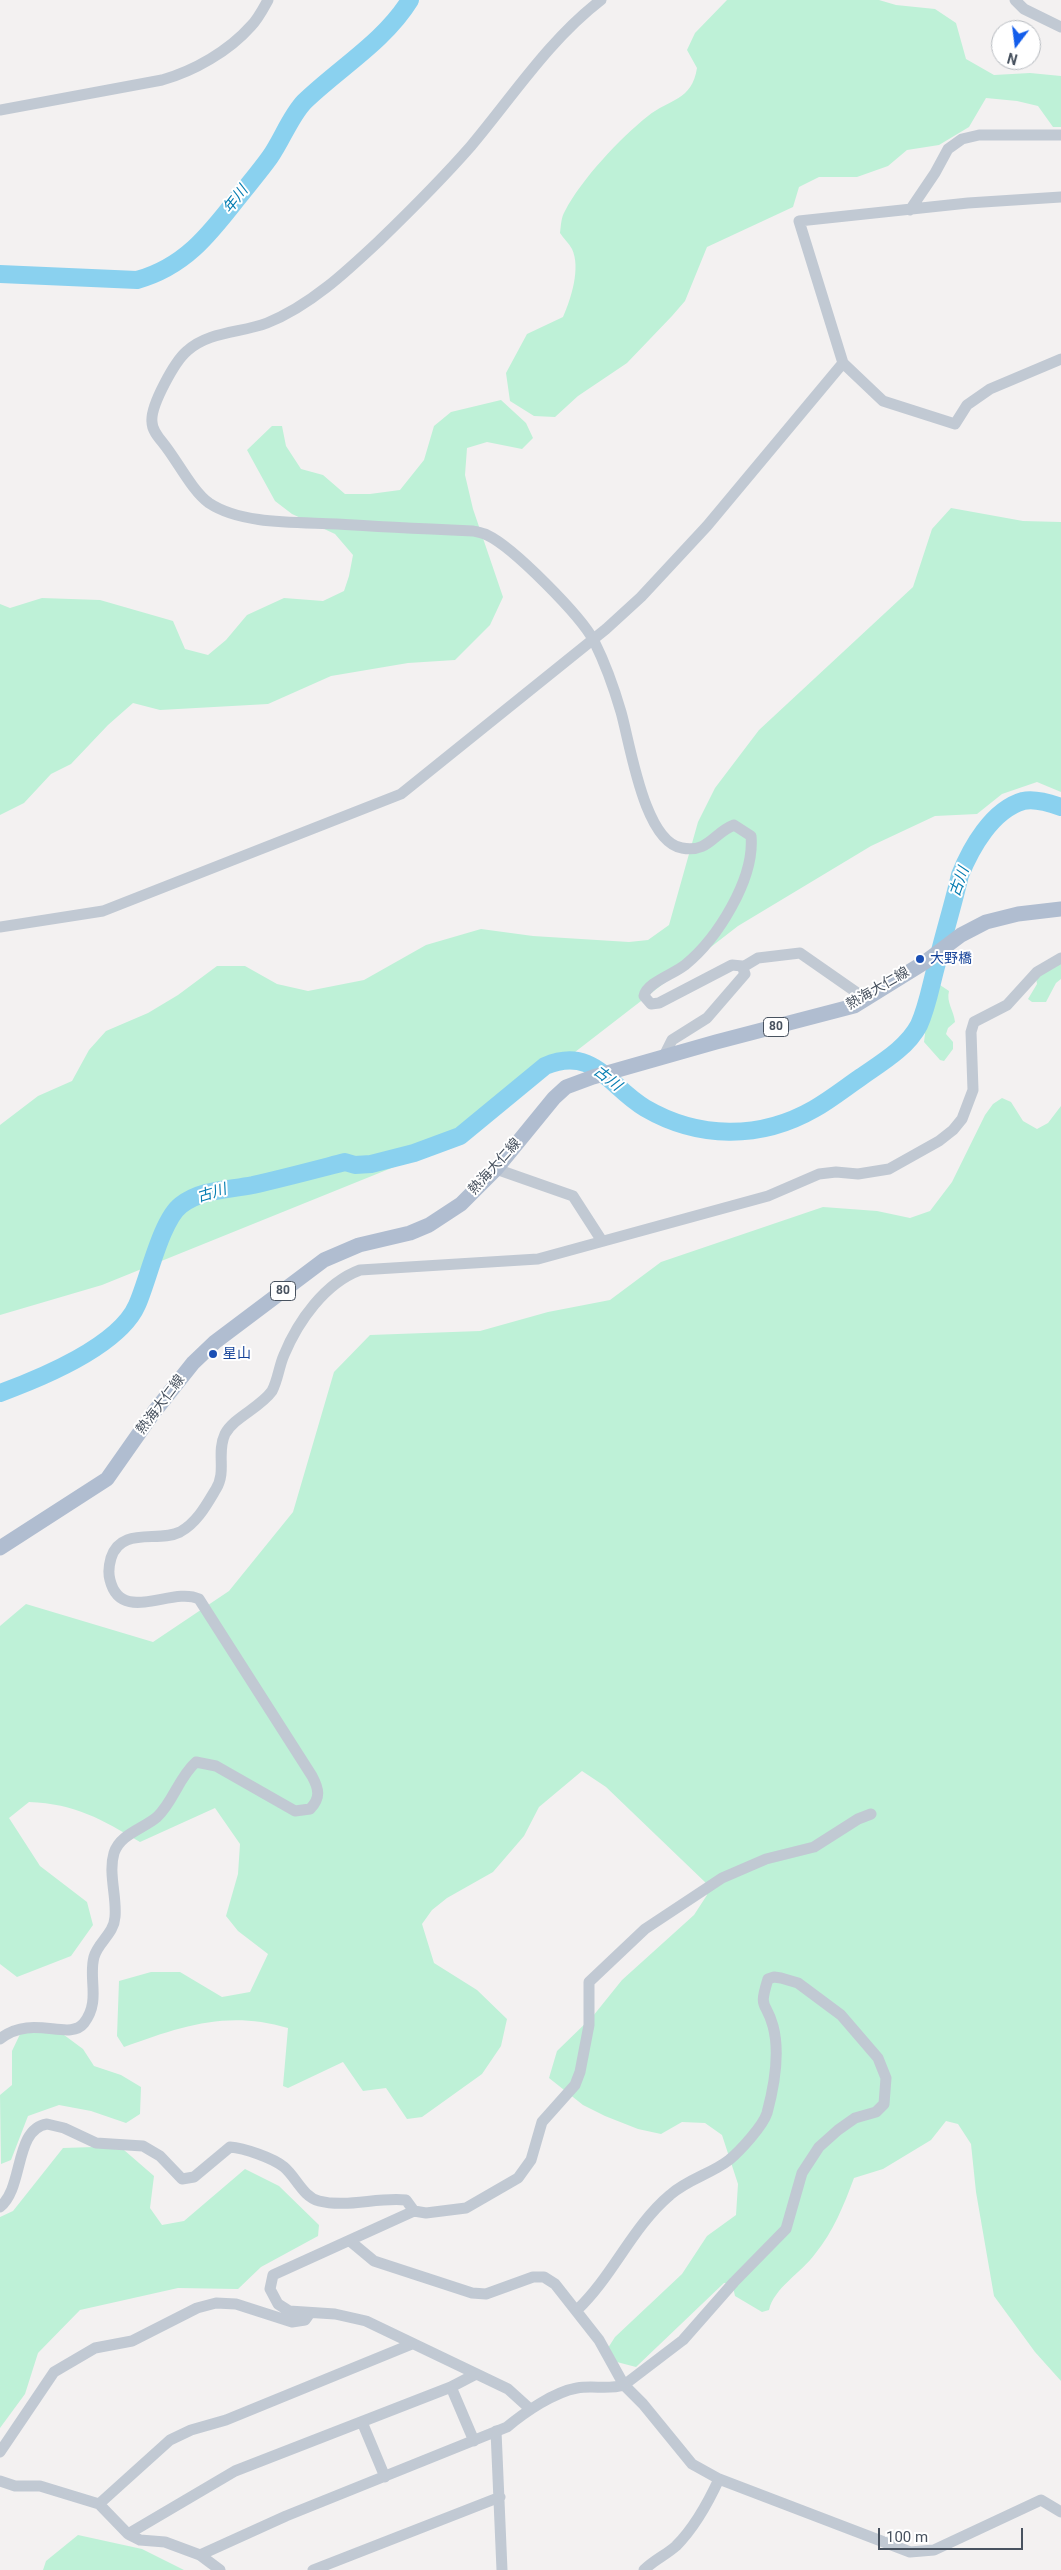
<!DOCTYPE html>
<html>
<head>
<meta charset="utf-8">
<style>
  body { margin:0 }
  #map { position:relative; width:1061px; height:2570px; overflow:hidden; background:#f3f1f1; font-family:Roboto,sans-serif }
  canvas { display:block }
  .north { position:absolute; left:991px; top:20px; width:50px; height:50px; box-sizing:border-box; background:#fff; border:1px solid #b6babf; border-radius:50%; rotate:195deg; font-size:14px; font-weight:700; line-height:20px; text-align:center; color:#48525f }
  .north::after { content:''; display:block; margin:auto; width:18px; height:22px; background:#135deb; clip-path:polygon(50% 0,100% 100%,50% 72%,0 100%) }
  .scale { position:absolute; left:878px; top:2528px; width:145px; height:22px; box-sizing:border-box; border:2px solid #48525f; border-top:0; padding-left:6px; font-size:15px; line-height:18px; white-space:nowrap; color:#48525f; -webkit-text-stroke:4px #fff; paint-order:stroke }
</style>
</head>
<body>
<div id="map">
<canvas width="1061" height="2570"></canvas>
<div class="north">N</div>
<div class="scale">100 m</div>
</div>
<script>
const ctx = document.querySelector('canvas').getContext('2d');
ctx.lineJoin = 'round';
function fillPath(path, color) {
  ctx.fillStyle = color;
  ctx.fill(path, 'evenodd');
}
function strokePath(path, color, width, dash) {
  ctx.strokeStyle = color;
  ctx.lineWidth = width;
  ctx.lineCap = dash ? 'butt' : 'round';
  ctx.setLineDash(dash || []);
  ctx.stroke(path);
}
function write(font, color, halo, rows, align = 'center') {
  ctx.font = font + ' Roboto,"Noto Sans JP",sans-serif';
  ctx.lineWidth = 4;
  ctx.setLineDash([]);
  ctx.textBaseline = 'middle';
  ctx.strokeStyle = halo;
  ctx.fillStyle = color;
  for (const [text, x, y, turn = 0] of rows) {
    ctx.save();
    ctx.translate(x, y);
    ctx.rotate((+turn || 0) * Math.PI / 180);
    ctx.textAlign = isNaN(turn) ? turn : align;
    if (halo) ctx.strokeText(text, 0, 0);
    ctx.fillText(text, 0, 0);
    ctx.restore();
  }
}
fillPath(new Path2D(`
  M727,0H879L896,5L935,9L956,23L966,59L994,75L1030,73L1061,76V127H1053L1038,106L1017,101L986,98L969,127L939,145L907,150L888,166L857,177H819L799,187L793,207L707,247L685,301L672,316L627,363L578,396L555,417L534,416L510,401L506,373L527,334L563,317C571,299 581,268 572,249C569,243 563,238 560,233C561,226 561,217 565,211C581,180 620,138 648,116C669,99 692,101 697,68L687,50L695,33Z
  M501,400L526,423L533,438L522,449L487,442L467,448L465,475L473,509L503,597L490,625L455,660L408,663L331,676L268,704L160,710L133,703L108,725L71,764L51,774L24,803L0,815V604L10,608L42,598L100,600L173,621L185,649L208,655L226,640L247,615L284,598L323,601L344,591L349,576L353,555L335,534L292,514L275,501L247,450L272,426H282L286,446L301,469L323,475L345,494H370L400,490L424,460L434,426L451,412Z
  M951,508L1023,521L1061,522V792L1037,782L1002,794L977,814L935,816L871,846L738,926L566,1059L475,1124L399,1165L102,1285L0,1315V1125L38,1096L72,1081L89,1050L106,1031L148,1013L178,995L217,966H245L277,984L308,991L364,980L426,945L481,929L533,936L629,942L648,940L669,925L698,822L715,788L759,730L913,587L932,529Z
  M1061,962V979L1056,983L1046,1002H1032L1028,999L1037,984L1036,978Z
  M940,985L949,991C946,1002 954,1011 955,1022L948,1028L946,1034L953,1042V1049L944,1061L940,1060L924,1042L925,1034L922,1029L936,987Z
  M1002,1098L1011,1102L1023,1121L1037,1129L1048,1123L1061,1106V2381L1035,2352L994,2296L976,2192L971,2144L958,2124L946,2121L931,2140L883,2169L854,2178C844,2205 833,2232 815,2254C801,2273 774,2288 769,2310L762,2312L735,2296L732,2283H724L636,2367L613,2361L606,2351L615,2337L682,2274L707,2236L736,2215L738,2184L722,2135L705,2123L682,2122L661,2134L638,2129L605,2116L583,2105L549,2078L557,2051L593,2016L622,1980L694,1915L707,1895V1884L606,1787L582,1771L539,1807L524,1836L493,1872L447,1898L432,1910L422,1924L434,1963L477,1990L507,2019L501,2046L482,2074L422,2117L407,2119L386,2088L363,2091L343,2062L288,2088L283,2086L288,2028C227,2010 182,2026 124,2047L117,2036L119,1981L151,1972H180L222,1997L250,1992L268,1954L238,1931L226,1916L238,1874L240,1844L215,1808L140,1842C101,1819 76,1804 29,1802L9,1818L40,1866L87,1902L93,1925L71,1956L17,1977L0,1964V1626L26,1604L153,1642L229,1591L293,1512L334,1372L370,1335L480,1331L548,1312L610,1300L661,1262L823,1207L877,1211L910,1218L930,1211L952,1182L985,1115L993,1104Z
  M56,2029L83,2049L94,2066L121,2075L141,2087L140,2114L126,2123L91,2111L59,2105L28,2116L11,2160L1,2164L0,2095L12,2085V2051L22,2030Z
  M94,2147L124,2150L154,2176L150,2208L162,2225L184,2221L245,2169L279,2186L319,2225L318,2236L261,2267L238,2289L178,2288L80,2310L38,2353L25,2394L0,2428V2217L13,2211L63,2148Z
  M78,2535L142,2549L184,2570H43L46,2561Z`), '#bef1d7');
strokePath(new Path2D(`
  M0,274L137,280C184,267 209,235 237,199C248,185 260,171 270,157C282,140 290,117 304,102C339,68 384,42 410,0
  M0,1393C41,1378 119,1346 137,1305C148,1281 161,1220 181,1205C202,1189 228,1190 253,1185C284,1178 314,1170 345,1162L355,1165L371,1164L414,1153L460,1136L545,1066C594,1045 609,1087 645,1108C698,1139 760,1140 814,1109C830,1100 845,1088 861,1077C881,1063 907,1048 919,1025C928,1005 931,984 937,963C944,934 953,905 960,875C971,848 992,810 1023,801C1035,798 1050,803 1061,807`), '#8ad1ef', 18);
strokePath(new Path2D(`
  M601,0C549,40 513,96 471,146C443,178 411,210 380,240C347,271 310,306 267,323C241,333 209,331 187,351C175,361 150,406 152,422C152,430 158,437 163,443C177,460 192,491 209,503C242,525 298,522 337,524C382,527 427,529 473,531C477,532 483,533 487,535C513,547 581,616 594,641C605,663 614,688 621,712C630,743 644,842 682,848C709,853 713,833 734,825L751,836C755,879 717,939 685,965C674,974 646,983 644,996L651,1004L659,1003L732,965L742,966L745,974L707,1018L672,1040L664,1056
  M1015,0L1024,9L1061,27
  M0,110L162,80C194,71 229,51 251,26C258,19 263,9 268,0
  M1061,197L968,203L799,221L843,363L883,401L955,424L967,405L990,389L1061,359
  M910,210L935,173L948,149L962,139L979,135H1061
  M0,927L103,911L401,794L606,629L641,597L707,526L843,363
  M743,967L758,958L800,953L866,999
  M496,1169L573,1196L602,1241
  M0,2039C32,2013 69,2042 84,2023C101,2001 88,1979 94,1957C98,1942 114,1934 115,1917C117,1897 108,1873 114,1853C120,1834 143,1829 157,1817C173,1802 179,1777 196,1762L216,1766L295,1811L310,1809C321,1798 319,1789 312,1776L199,1599C172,1586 121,1625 110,1580C108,1573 109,1565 111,1558C121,1526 158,1543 180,1532C197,1523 207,1504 216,1489C227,1471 216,1453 225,1434C234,1417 260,1408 272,1391C278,1380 279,1366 284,1355C298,1321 325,1283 360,1270L538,1259L768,1196L819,1174L836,1172L858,1174L889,1169L939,1141L953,1130L962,1119L973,1090L971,1032L974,1022L1007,1005L1037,972L1061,958
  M0,2207C24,2188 14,2129 47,2124L64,2128L96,2143L143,2146L160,2156L182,2179L194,2177L230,2147C244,2148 273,2158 284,2167C296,2177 303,2197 319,2201C347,2208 377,2197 406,2200L414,2211
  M350,2241L374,2261L472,2293L486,2294L533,2277H544L555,2284L599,2340L624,2385L643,2404L692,2464L719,2479L910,2552L934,2550L1041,2500L1061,2512
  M451,2387L474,2441
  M529,2408L508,2389L366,2321L335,2314L289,2311L278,2304L270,2289L273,2275L414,2211L426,2213L466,2208L518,2178L531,2160L542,2122L575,2085L580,2072L589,2025V1982L645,1929L722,1878L766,1859L814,1847L858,1819L871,1814
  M362,2422L385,2477
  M496,2431L502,2570
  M0,2452L54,2372L95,2348L132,2341L197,2308L216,2303L236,2304L292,2322L305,2320L310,2313
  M0,2481L15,2486H40L99,2504L128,2534L140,2540L165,2542L200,2555L220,2570
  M99,2504L170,2440L191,2430L226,2420L412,2344
  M128,2534L235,2471L451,2387L476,2374
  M200,2555L286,2516L507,2427C525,2412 554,2392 577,2388C593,2385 608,2390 624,2385L683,2340L734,2282L786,2229L802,2173L819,2147L838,2130L855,2118L876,2112L884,2104L886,2078L878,2058L841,2015L798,1983L781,1978L774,1977L768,1979C758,2011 766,2000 773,2026C780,2052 774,2087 767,2113C763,2126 740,2151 729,2160C711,2174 688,2179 670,2195C632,2227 613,2276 577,2310
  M313,2570L500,2497
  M644,2570C654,2560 666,2555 676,2546C695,2527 708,2503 719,2479`), '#c1c9d3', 11);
strokePath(new Path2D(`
  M0,1548L107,1479L154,1412L193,1363L215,1342L324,1260L359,1245L410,1233L429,1225L461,1204L496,1169L554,1098L566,1087L593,1077L716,1042L854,1006L925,962L961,935L986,922L1018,914L1061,909`), '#b0bdd0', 15);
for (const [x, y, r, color] of [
  [920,959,5,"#1a4fb4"],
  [213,1354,5,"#1a4fb4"]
]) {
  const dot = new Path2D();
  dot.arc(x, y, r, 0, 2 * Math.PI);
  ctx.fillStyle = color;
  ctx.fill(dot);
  strokePath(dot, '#fff', 2);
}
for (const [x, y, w] of [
  [776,1027,25],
  [283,1291,25]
]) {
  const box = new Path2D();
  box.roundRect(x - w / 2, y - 9.5, w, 19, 4);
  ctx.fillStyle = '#fff';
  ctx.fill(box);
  strokePath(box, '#48525f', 1);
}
write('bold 12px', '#48525f', null, [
  ["80",776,1027],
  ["80",283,1291]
]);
write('14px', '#164399', '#fff', [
  ["大野橋",930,959],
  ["星山",223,1354]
], 'left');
write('14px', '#48525f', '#fff', [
  ["熱海大仁線",878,989,-30],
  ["熱海大仁線",495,1167,-48],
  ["熱海大仁線",161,1405,-53]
]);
write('italic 15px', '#077eb2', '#fff', [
  ["年川",236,200,-52],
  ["古川",960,882,-70],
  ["古川",607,1079,38],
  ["古川",212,1194,-17]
]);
</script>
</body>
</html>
